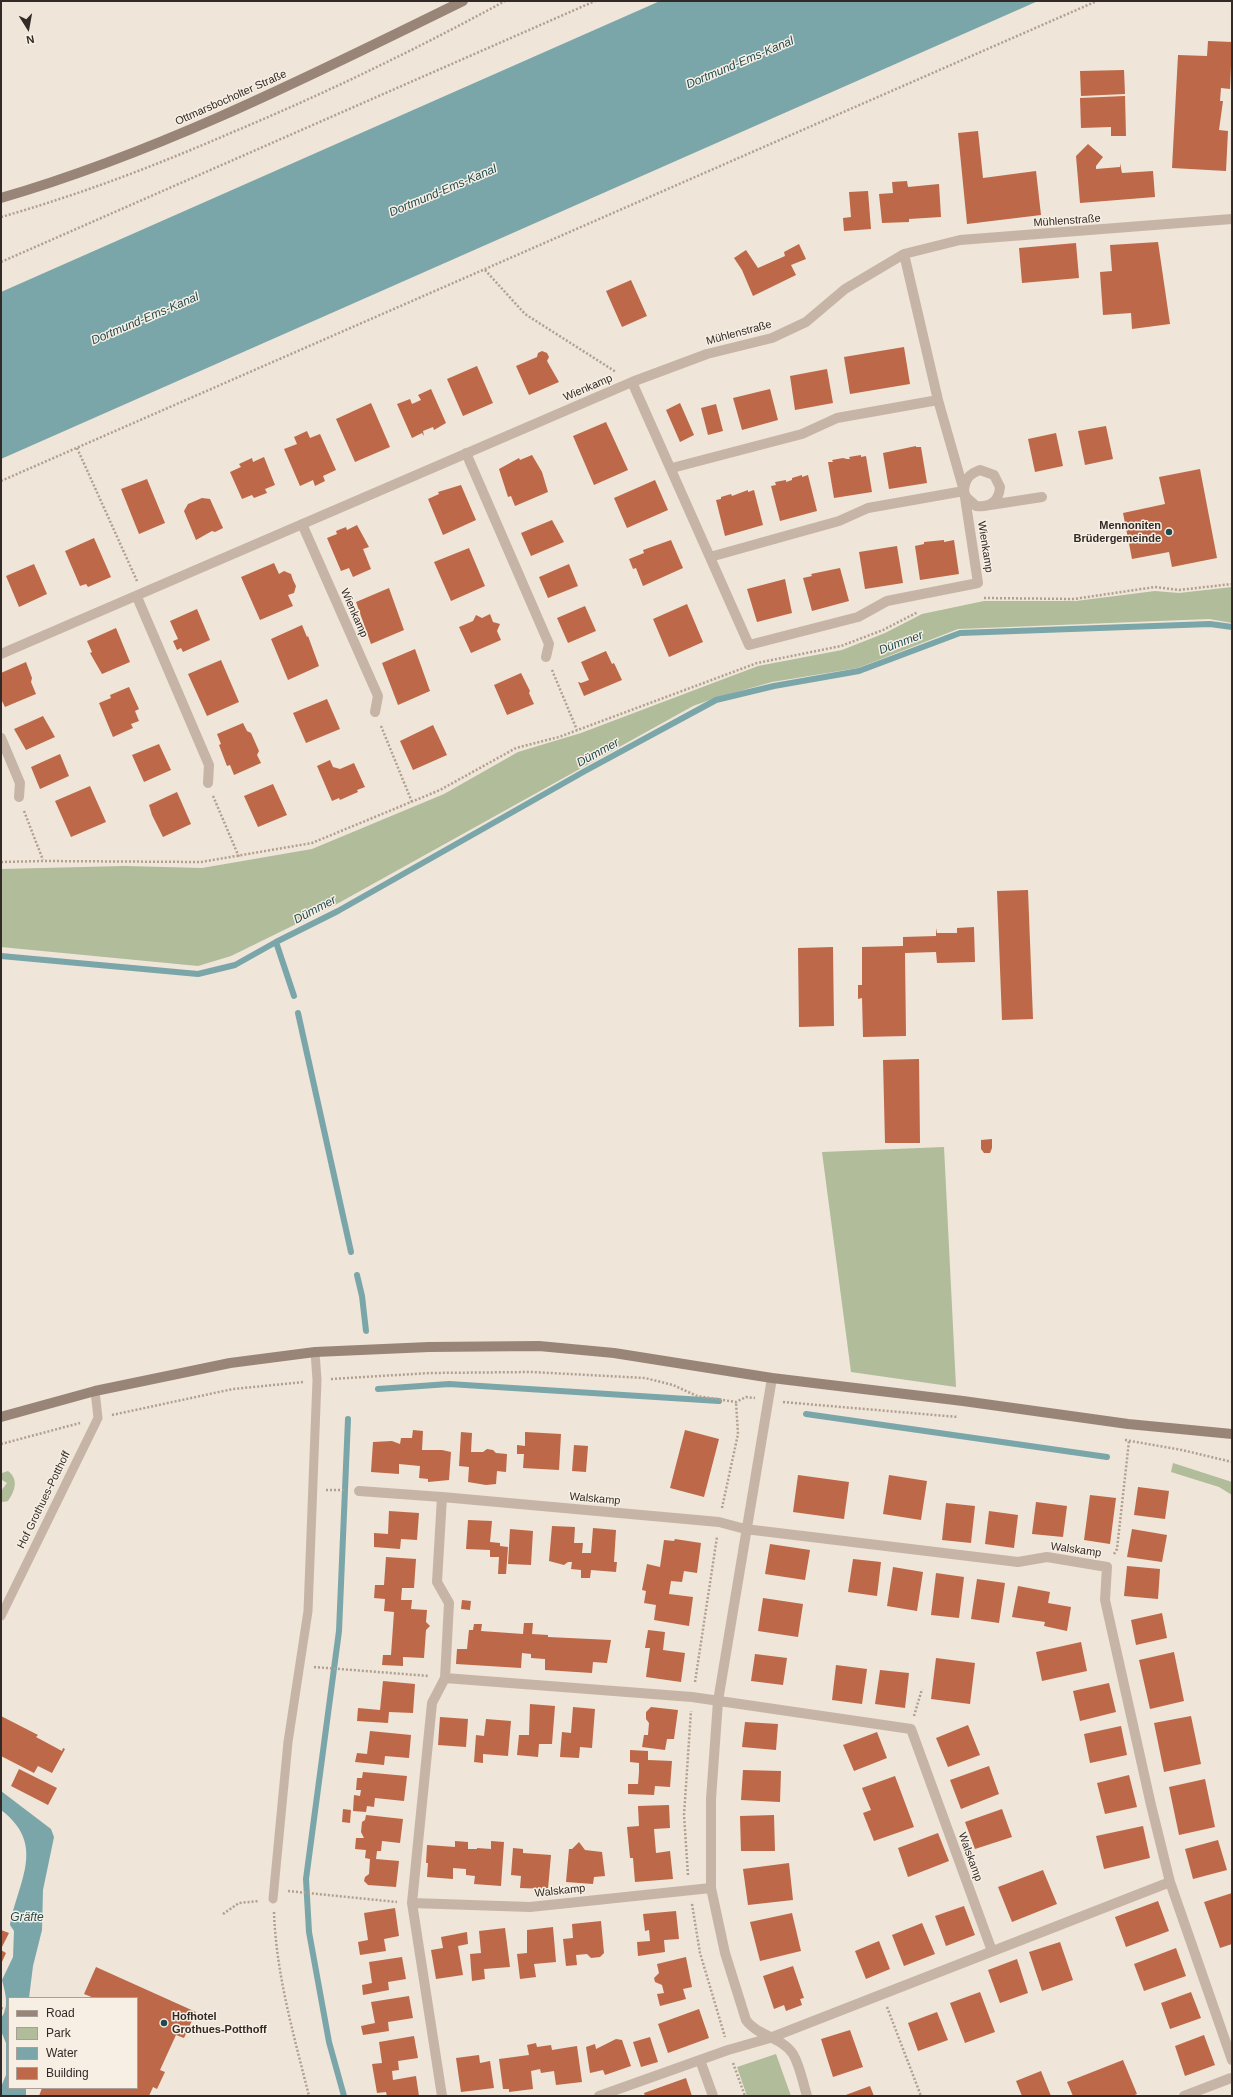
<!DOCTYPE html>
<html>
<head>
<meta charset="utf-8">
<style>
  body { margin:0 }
  #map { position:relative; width:1233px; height:2097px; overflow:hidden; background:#efe5d8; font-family:Helvetica,sans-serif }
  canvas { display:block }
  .frame { position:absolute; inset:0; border:2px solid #322a26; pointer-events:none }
  .legend { position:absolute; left:8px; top:1997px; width:130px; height:92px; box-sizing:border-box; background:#f7efe4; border:1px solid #a8a098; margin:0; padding:5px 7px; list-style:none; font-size:12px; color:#322a26 }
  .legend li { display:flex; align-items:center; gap:8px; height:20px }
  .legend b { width:20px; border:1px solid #a8a098 }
  .north { position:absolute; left:8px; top:8px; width:40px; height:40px; -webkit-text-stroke:3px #f7efe4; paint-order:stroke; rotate:169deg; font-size:11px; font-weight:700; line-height:16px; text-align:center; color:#322a26 }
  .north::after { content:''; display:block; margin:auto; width:14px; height:18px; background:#322a26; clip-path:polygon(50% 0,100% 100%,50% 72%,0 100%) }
</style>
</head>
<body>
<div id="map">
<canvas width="1233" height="2097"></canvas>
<div class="frame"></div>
<ul class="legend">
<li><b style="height:5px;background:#998577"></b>Road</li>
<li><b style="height:11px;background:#b0bc9a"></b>Park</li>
<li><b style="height:11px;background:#7aa6aa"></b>Water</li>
<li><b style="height:11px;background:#bd6848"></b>Building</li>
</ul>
<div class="north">N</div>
</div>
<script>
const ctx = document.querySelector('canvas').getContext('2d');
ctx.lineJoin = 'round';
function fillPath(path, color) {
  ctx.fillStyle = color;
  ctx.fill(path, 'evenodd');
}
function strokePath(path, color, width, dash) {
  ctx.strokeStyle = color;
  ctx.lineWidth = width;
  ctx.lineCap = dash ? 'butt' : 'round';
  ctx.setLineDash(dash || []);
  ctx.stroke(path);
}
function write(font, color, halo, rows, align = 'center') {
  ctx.font = font + ' Helvetica,sans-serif';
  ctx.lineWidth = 3;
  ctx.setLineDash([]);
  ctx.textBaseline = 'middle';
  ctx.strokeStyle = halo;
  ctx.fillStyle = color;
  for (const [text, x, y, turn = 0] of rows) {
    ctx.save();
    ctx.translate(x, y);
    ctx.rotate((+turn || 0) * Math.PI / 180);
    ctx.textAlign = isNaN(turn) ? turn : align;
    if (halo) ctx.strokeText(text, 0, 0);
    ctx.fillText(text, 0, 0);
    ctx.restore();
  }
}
fillPath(new Path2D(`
  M1232,587V623L1209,619L958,629L858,668L772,682L715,698L693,706L335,905L231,956L198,966L1,947V869L125,866L202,868L312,849L444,794L518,752L581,733L758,666L842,650L885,633L922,614L984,601H1076L1155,591L1179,593Z
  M944,1147L956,1387L851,1372L822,1152Z
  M1173,1463L1232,1482V1495L1219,1487L1171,1472Z
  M8,1471C19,1479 15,1491 8,1501L3,1502L1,1501V1491L7,1483L2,1480V1473Z
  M776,2054L791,2096H747L737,2067Z`), '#b0bc9a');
fillPath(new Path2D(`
  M660,1H1038L1,459V292Z
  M1,1791L51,1829L54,1837L43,1890L42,1930L33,1966L29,1998H9V2088H26V2096H1V2087L6,2075V2043L1,2031V2018C10,2007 5,1992 2,1980L13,1957L14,1931L10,1925C18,1881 47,1845 1,1810Z`), '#7aa6aa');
strokePath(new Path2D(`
  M276,942L294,996
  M1,956L198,974L235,965L276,942L338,911L585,771L716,700L774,686L859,671L960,633L1210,624L1232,627
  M298,1013L351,1252
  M357,1275L362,1296L366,1331
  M378,1389L449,1384L719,1401
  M806,1414L1107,1457
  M344,2096L329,2042L309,1932L306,1879L339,1631L348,1419`), '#7aa6aa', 6);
fillPath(new Path2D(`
  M1208,41L1232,42L1230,89L1221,88L1220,101H1223L1219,130L1228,131L1226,171L1172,168L1178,55L1207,56Z
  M1124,70L1125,94L1081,96L1080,71Z
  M1125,96L1126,136H1111V127L1081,128L1080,98Z
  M978,131L983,178L1036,171L1041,215L967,224L958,133Z
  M1088,144L1103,157L1096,166V169L1120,167V163L1122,173L1153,171L1155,197L1080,203L1076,156Z
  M907,181L908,187L939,184L941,217L909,219V222L882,223L879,194L893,193L892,182Z
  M868,191L871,229L844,231L843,218L851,217L849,192Z
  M1158,242L1170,324L1132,329L1131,313L1103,315L1100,272L1112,271L1110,245Z
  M1076,243L1079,278L1022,283L1019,248Z
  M799,244L806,259L791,265L796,275L753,296L742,270L734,258L746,250L758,268L785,256L784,252Z
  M631,280L647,316L622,327L606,291Z
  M904,347L910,384L850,394L844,357Z
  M542,351L547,353L549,357L547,361L559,382L529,395L516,366L537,357L538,353Z
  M477,366L493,403L463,416L447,379Z
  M827,369L833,403L795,410L790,376Z
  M431,389L446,423L434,430L433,427L423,431L424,436L422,433L412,438L397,404L410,399L412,404L421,400L418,395Z
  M770,389L778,420L742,430L733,398Z
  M371,403L390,447L355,462L336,419Z
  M680,403L694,435L680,442L666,410Z
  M716,404L723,431L708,435L701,408Z
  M606,422L628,470L594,485L573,436Z
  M1106,426L1113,459L1085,465L1078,431Z
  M307,431L310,438L320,434L336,470L323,476L325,481L315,486L313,480L300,486L284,449L297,444L294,437Z
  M1056,433L1063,466L1035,472L1028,439Z
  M916,446V447H921L927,483L889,489L883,453Z
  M532,455L542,472L548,492L515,506L511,496L508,497L499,469L519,458L520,460Z
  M861,455V457L866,456L872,492L834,498L828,462H833L832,460L843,458L847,459H850L849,457Z
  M264,457L275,485L265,489L267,493L254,498L252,495L242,499L230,472L241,467L239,464L252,458L253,462Z
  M1200,469L1217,558L1172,567L1169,552L1132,559L1123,513L1165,504L1159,477Z
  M802,475V477L808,475L817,511L780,521L771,486L776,485L775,482L786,480V482L792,480V478Z
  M147,479L165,523L139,534L121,489Z
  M655,480L668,510L627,528L614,498Z
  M461,485L476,520L443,535L428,499L439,494L438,492Z
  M748,490V492L754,490L763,525L725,536L716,500L721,499V497L731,494L732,496Z
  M202,498L210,499L223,528L215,532L212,531L196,540L184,511L188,504Z
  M552,520L564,542L531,556L521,533Z
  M357,525L369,547L363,549L371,569L353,577L349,568L341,571L327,538L337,534L336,531L346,527L347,530Z
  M94,538L111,577L88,587L86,584L80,586L65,551Z
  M671,540L683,568L643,586L636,568L633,569L629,559L644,553L643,550Z
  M944,540V542L954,540L959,574L920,580L915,546L924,544V542Z
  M897,546L903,583L865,589L859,552Z
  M469,548L485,586L451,601L434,562Z
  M274,563L279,574L284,571L291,574L293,580L296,586L294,593L288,595L293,606L260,620L241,577Z
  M34,564L47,594L19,607L6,576Z
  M569,564L578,586L548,598L539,577Z
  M840,568L849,601L812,611L803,578L812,576L811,574Z
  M785,579L792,613L757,622L747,589Z
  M389,588L404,630L371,644L356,602Z
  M687,604L703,642L669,657L653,619Z
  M585,606L596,631L568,643L557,618Z
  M197,609L210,640L183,652L181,648L177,650L173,641L178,639L170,621Z
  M490,614L493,622L500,624L497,631L501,640L471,653L459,627L473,621L476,615L482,618Z
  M302,625L307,637L308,636L319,666L288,680L271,639Z
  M116,628L130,662L102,674L90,653L92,652L87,641Z
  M415,649L430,691L398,705L382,663Z
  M606,651L612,664L614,663L622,680L584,696L578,682L581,683L589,680L581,662Z
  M221,660L239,702L207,716L188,674Z
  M26,662L32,678L31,682L36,694L5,707L1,699V673Z
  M521,673L530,691L529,693L534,704L507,715L494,685Z
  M129,687L139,709L135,711L139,721L131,724L133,728L113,737L99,703L111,698L110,695Z
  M327,699L340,729L306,743L293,713Z
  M43,716L55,737L26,750L14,729Z
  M243,723L247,731L251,733L259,751L257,755L261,763L234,775L230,765L227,766L219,745L221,744L217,734Z
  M433,725L447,755L413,770L400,741Z
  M159,744L171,770L144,782L132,755Z
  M60,754L69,776L40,789L31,767Z
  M330,760L333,767L340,769L354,763L365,787L357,790L358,792L340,800L339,798L332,801L317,766Z
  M273,784L287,815L258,827L244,796Z
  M90,786L106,822L71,837L55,801Z
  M177,792L191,824L163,837L152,815L149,805Z
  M1028,890L1033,1019L1002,1020L997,891Z
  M974,927L975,962L937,963L936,952L905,953L906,1036L863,1037L862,998L858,999V985H862V947L903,946V937L936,936V928L937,933H957V928Z
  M833,947L834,1026L799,1027L798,948Z
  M919,1059L920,1143H885L883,1060Z
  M992,1139V1148L990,1153H984L981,1149V1140Z
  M413,1430L423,1431L422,1450H442L451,1452L449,1480L428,1482V1479L419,1478L420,1466L399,1464V1474L371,1472L373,1442L392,1441L400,1444L401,1438H412Z
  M685,1430L719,1439L704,1497L670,1488Z
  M461,1432L472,1433L471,1452H483L487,1449L493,1450L496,1453L507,1454L506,1472L497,1471L496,1484L486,1485L468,1482L469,1467L459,1466Z
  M525,1432L561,1434L559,1470L523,1468L524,1454H517V1445L525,1446Z
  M574,1445L588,1446L586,1472L572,1471Z
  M798,1475L849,1482L844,1519L793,1512Z
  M889,1475L927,1481L921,1520L883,1514Z
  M1138,1487L1169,1491L1165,1519L1134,1515Z
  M1090,1495L1116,1498L1110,1544L1084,1540Z
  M1036,1502L1067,1506L1063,1537L1032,1534Z
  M946,1503L975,1506L971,1543L942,1540Z
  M389,1511L419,1513L417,1540L401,1539L400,1549L374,1547V1533L388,1534Z
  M989,1511L1018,1515L1014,1548L985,1544Z
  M468,1520L492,1521L490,1542L500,1543V1546L508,1547L506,1574H498L499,1557H490V1550L466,1549Z
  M552,1526L575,1527L574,1543H583L582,1553H591L593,1528L616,1530L614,1562H617L616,1572L591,1570L590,1578H581V1570L571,1569L572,1562H568L564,1565L549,1561Z
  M510,1529L533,1531L531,1565L508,1564Z
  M1132,1529L1167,1535L1162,1562L1127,1557Z
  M675,1539L701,1543L697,1573L684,1571L682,1582L671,1581L669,1594L693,1597L689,1626L654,1620L656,1605L644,1603L646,1591L642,1590L647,1564L660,1567L664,1540L674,1541Z
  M770,1544L810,1550L805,1580L765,1574Z
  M386,1557L416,1559L414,1588H402L401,1600H412L411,1609L427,1610L426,1622L430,1626L426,1630L424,1658L403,1657V1666L382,1665L383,1655H391L394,1612L384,1611L385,1599L374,1598L375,1585H384Z
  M853,1559L881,1562L877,1596L848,1592Z
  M1127,1566L1160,1569L1158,1599L1124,1596Z
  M893,1567L923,1572L917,1611L887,1606Z
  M936,1573L964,1577L959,1618L931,1615Z
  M977,1579L1005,1583L999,1623L971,1619Z
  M1018,1586L1050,1592L1048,1603L1071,1607L1067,1631L1044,1626L1045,1622L1012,1617Z
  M763,1598L803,1604L798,1637L758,1631Z
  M462,1600L471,1601L470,1610L461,1609Z
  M1162,1613L1167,1638L1136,1645L1131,1620Z
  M524,1623H533L532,1634L548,1635V1637L611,1640L607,1663L593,1662L592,1673L545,1670V1659L531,1658V1654L522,1653L521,1668L456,1664L457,1649H467L469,1630H473L474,1624H482L481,1631L523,1634Z
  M648,1630L665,1632L663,1650L685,1653L681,1682L646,1677L650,1648H645Z
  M1081,1642L1087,1671L1042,1681L1036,1652Z
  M1174,1652L1184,1701L1150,1709L1139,1660Z
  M755,1654L787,1658L783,1685L751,1681Z
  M936,1658L975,1663L970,1704L931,1699Z
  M836,1665L867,1669L862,1704L832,1700Z
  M880,1670L909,1673L905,1708L875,1704Z
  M383,1681L415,1684L413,1713L389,1712L388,1723L357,1721L358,1708L380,1710Z
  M1109,1683L1116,1712L1080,1721L1073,1691Z
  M530,1704L555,1706L552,1744H539L538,1757L517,1755L519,1735H529Z
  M573,1707L595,1709L592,1748L580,1747L579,1758L560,1757L562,1732L571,1733Z
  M651,1707L678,1710L674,1739H667L665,1750L642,1747L644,1735H648L649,1723L646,1719V1712Z
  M1,1716L38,1735L36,1737L62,1751L63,1748L65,1749L52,1773L38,1766L34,1773L1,1756Z
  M1191,1716L1201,1764L1164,1772L1154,1723Z
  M440,1717L468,1719L466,1747L438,1745Z
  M486,1719L511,1721L508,1756L483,1754V1763L474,1762L476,1735L484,1736Z
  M745,1722L778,1724L776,1750L742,1747Z
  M968,1725L980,1755L948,1767L936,1738Z
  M1121,1726L1127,1755L1090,1763L1084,1734Z
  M370,1731L411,1735L409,1758L385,1756L384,1765L355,1762L357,1753L367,1754Z
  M877,1732L887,1758L854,1771L843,1745Z
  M630,1750L648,1751V1760L672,1761L670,1787L655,1786L654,1795L628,1794V1784H638L639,1772V1763L630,1762Z
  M989,1766L999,1794L961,1809L950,1780Z
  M19,1769L57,1788L48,1805L11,1786Z
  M743,1770L781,1771L780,1802L741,1800Z
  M363,1772L407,1776L404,1801L375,1798L374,1807L367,1806L366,1812L353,1811L354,1795L360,1796L361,1790H356L357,1778H362Z
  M1129,1775L1137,1807L1105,1814L1097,1783Z
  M895,1776L914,1827L874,1841L863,1813L871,1810L862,1788Z
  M1205,1779L1215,1827L1179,1835L1169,1787Z
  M669,1805L670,1828L654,1829L656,1853L670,1851L673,1879L635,1882L633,1858H630L627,1827L639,1826L638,1806Z
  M343,1809L351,1810L350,1823L342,1822Z
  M1002,1809L1012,1837L975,1849L965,1822Z
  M366,1815L403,1819L400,1843L382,1841L381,1851H377L376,1859L399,1861L396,1887L368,1885L364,1881L365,1877L369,1874L370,1859L365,1858L366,1850L355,1849L356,1838H364L361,1832L362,1822L365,1820Z
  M774,1815L775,1851H741L740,1816Z
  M1143,1826L1150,1858L1104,1869L1096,1836Z
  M938,1833L949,1861L908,1877L898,1848Z
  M1218,1840L1227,1870L1193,1879L1185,1849Z
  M455,1841L468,1842V1849H477V1848L491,1849V1841L504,1842L501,1886L474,1884L475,1876L466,1875V1869L453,1868V1879L427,1877L428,1863H426L427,1845L455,1847Z
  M579,1842L585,1850L602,1852L605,1876L594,1877L593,1884L566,1882L569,1849H572Z
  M513,1848L523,1849V1853L551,1855L548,1889L520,1888L521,1876L511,1875Z
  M789,1863L793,1900L748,1905L743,1869Z
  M1043,1870L1057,1904L1012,1922L998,1887Z
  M1232,1893V1944L1220,1948L1204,1902Z
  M1158,1901L1169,1931L1126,1947L1115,1917Z
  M964,1906L975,1935L946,1946L935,1916Z
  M395,1908L399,1936L384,1939L386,1951L360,1955L358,1942L368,1940L364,1913Z
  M676,1911L679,1939L664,1940L665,1952L638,1956L637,1942L650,1941L649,1930L645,1931L643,1914Z
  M792,1913L801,1951L760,1961L750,1922Z
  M601,1921L604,1953L600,1957L591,1958L587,1954L576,1955L577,1965L566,1966L563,1939L573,1938L572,1924Z
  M922,1923L935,1954L904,1966L892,1935Z
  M553,1927L556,1962L534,1964L536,1977L520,1979L517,1954L527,1953V1930Z
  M505,1928L510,1967L484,1969L485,1979L472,1981L470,1954L481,1953L479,1931Z
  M1,1930L9,1933L1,1949Z
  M467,1932L468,1944L458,1946L463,1975L436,1979L431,1950L443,1948L441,1937Z
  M879,1941L890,1969L866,1979L855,1951Z
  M1060,1942L1073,1980L1042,1991L1029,1952Z
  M1176,1948L1186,1976L1144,1991L1134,1964Z
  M1,1950L6,1953L1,1964Z
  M402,1957L406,1979L388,1982L389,1990L363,1995L362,1985L372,1983L369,1962Z
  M686,1957L692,1987L683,1989L686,1999L660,2006L657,1994L664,1993L662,1985L655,1982L654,1978L659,1973L657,1964Z
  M1017,1959L1028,1993L1000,2003L988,1970Z
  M793,1966L804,1998L800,1999L802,2005L786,2011L784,2005L774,2009L763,1976Z
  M96,1967L196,2012L184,2038L176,2035L160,2070L165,2072L157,2089L153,2087L149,2096H39L42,2088H137V1998H94L84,1994Z
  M980,1992L995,2032L965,2043L950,2003Z
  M1191,1992L1201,2018L1170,2029L1161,2003Z
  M409,1996L413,2018L388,2022L389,2031L363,2035L361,2026L375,2023L371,2002Z
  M699,2009L709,2038L668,2053L658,2024Z
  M937,2012L948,2040L918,2051L908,2023Z
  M850,2030L863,2067L833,2077L821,2039Z
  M1204,2035L1215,2065L1185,2076L1175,2046Z
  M414,2036L418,2058L398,2061L399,2070L392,2071L393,2080L416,2076L419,2096H387L386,2092L377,2093L372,2064L382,2063L379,2042Z
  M650,2037L658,2062L641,2067L633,2042Z
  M616,2039L622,2040L631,2066L605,2075L603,2070L590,2073L586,2047L595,2044L596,2049Z
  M536,2043L537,2047L551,2045L552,2050L577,2046L582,2082L556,2085L554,2071L541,2073L540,2069L531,2071L533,2089L509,2092V2089H503L499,2059L529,2055L527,2045Z
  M479,2055L480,2063L490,2061L494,2088L461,2092L456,2058Z
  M1123,2060L1137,2094L1132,2096H1073L1067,2082Z
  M1041,2071L1051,2096H1022L1016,2081Z
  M686,2078L692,2096H645L644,2093Z
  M870,2086L874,2096H843Z`), '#bd6848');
strokePath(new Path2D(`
  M1,217C82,194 157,165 233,132C326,93 417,49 505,1
  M1,262L595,1
  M485,270L525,314L616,372
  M77,448L137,581
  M1,481L1097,1
  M984,598L1074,599L1155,587L1179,590L1232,584
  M552,670L577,730
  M381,726L412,802
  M213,796L239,857
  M24,811L43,860
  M1,862L43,861L201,862L312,843L440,790L516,748L559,737L757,663L841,646L883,630L918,612
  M331,1379L430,1373L532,1372L645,1378L673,1385L697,1396L736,1402L746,1397L755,1398
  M783,1402L958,1417
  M112,1415L233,1389L304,1382
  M1125,1440L1182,1450L1232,1462
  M1,1444L80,1423
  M326,1490H345
  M722,1508L738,1434L736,1402
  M1114,1554L1117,1549L1129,1441
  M314,1667L429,1676
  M695,1682L717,1537
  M914,1716L922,1689
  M688,1875L684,1815L691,1711
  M288,1891L397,1902
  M692,1904L700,1953L725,2037
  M274,1912C276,1974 294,2036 309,2096
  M223,1914L239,1903L259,1901
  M887,2007L921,2096
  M1,2008L9,2011
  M733,2063L745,2096`), '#b19f90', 2.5, [2, 2]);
strokePath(new Path2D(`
  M1,1616L98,1418L95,1391
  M273,1899L288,1742L308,1611L317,1380L315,1352`), '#c6b5a6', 9);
strokePath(new Path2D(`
  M632,382L749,645L858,617L887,601L978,583L964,491C965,479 969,474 980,470L994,475L1000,487C999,501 990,508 976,506L966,497L964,491L938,400L904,254
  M466,453L549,644L546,657
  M672,468L802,434L837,418L938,400
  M990,505L1042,497
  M302,524L378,696L375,712
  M710,557L839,521L868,508L964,491
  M137,597L209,765L208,783
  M1,654L632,382L707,354L772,338L806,322L845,289L904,254L960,240L1232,219
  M1,738L20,783L19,797
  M772,1378L718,1701L711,1799V1888L725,1953L746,2020C757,2036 782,2037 793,2054C800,2066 803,2083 807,2096
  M359,1491L442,1497L719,1522L745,1529L1018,1562L1047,1557L1107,1567L1105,1600L1151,1805L1170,1882L1232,2060
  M445,1678L692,1697L911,1729L992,1951
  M412,1903L530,1907L711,1888
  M700,2060L713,2096
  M442,2096L412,1903L432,1703L445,1678L449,1603L437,1582L442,1497
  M599,2096L728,2050L770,2038L1170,1882
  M1184,2096L1231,2078`), '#c6b5a6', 10);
strokePath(new Path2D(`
  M1,198C162,151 312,75 463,1
  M1,1417L95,1391L230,1363L315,1352L429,1347L539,1346L614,1353L772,1378L963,1401L1128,1424L1232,1434`), '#998577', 10);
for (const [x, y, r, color] of [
  [1169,532,4,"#1f4b50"],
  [164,2023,4,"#1f4b50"]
]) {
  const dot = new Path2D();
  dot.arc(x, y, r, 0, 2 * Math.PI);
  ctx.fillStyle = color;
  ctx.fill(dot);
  strokePath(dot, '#f7efe4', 1.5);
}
write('11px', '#322a26', '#f7efe4', [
  ["Ottmarsbocholter Straße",231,98,-24],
  ["Mühlenstraße",1067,221,-4],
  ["Mühlenstraße",739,333,-15],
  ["Wienkamp",588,388,-23],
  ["Wienkamp",985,547,81],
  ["Wienkamp",354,613,66],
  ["Walskamp",595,1499,5],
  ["Hof Grothues-Potthoff",44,1500,-64],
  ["Walskamp",1076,1550,8],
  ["Walskamp",970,1857,70],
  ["Walskamp",560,1891,-6]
]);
write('bold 11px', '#322a26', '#f7efe4', [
  ["Mennoniten",1161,526],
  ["Brüdergemeinde",1161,539],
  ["Hofhotel",172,2017,"left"],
  ["Grothues-Potthoff",172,2030,"left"]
], 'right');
write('italic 12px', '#1f4b50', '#f7efe4', [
  ["Dortmund-Ems-Kanal",740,63,-23],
  ["Dortmund-Ems-Kanal",443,191,-23],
  ["Dortmund-Ems-Kanal",145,319,-23],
  ["Dümmer",901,643,-21],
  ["Dümmer",598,753,-29],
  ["Dümmer",315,910,-28],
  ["Gräfte",27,1918]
]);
</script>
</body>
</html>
